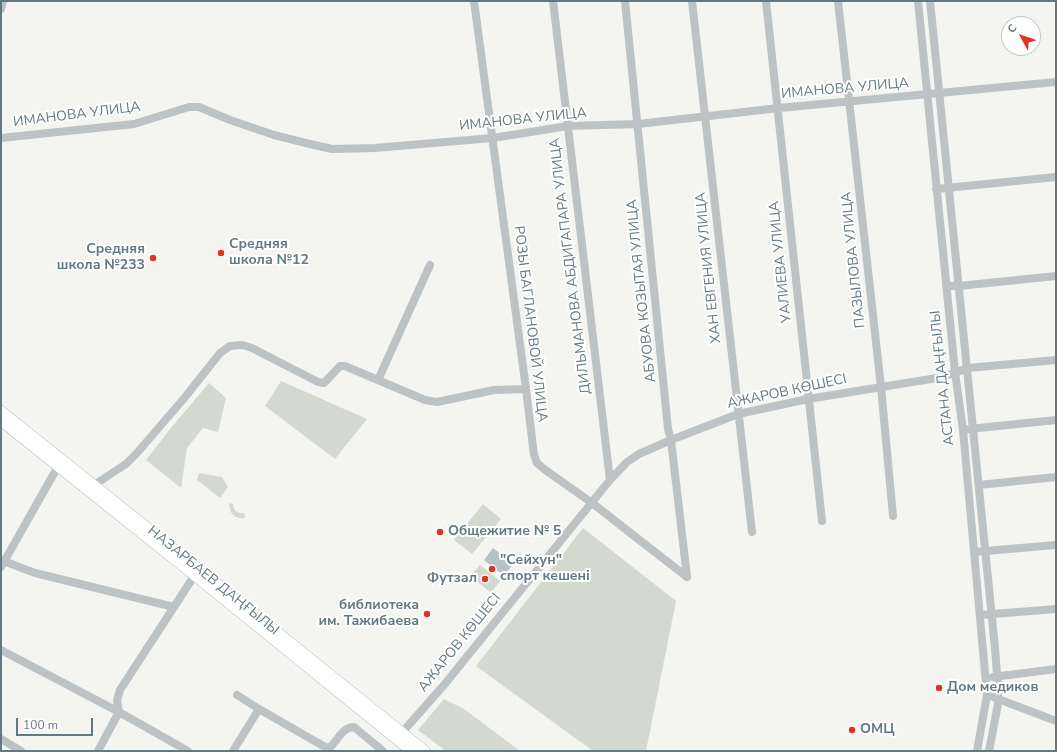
<!DOCTYPE html>
<html>
<head>
<meta charset="utf-8">
<style>
  body { margin:0 }
  #map { position:relative; width:1057px; height:752px; overflow:hidden; background:#f4f4f0; font-family:"Nunito Sans",sans-serif }
  canvas { display:block }
  .frame { position:absolute; inset:0; border:2px solid #637981; pointer-events:none }
  .north { position:absolute; left:1001px; top:16px; width:40px; height:40px; box-sizing:border-box; background:#fff; border:1px solid #c1c9cd; border-radius:50%; rotate:310deg; font-size:11px; font-weight:700; line-height:16px; text-align:center; color:#637981 }
  .north::after { content:''; display:block; margin:auto; width:14px; height:18px; background:#e33122; clip-path:polygon(50% 0,100% 100%,50% 72%,0 100%) }
  .scale { position:absolute; left:16px; top:718px; width:77px; height:18px; box-sizing:border-box; border:2px solid #637981; border-top:0; padding-left:5px; font-size:12px; line-height:14px; white-space:nowrap; color:#637981; -webkit-text-stroke:3px #fff; paint-order:stroke }
</style>
</head>
<body>
<div id="map">
<canvas width="1057" height="752"></canvas>
<div class="frame"></div>
<div class="north">С</div>
<div class="scale">100 m</div>
</div>
<script>
const ctx = document.querySelector('canvas').getContext('2d');
ctx.lineJoin = 'round';
function fillPath(path, color) {
  ctx.fillStyle = color;
  ctx.fill(path, 'evenodd');
}
function strokePath(path, color, width, dash) {
  ctx.strokeStyle = color;
  ctx.lineWidth = width;
  ctx.lineCap = dash ? 'butt' : 'round';
  ctx.setLineDash(dash || []);
  ctx.stroke(path);
}
function write(font, color, halo, rows, align = 'center') {
  ctx.font = font + ' "Nunito Sans",sans-serif';
  ctx.lineWidth = 4;
  ctx.setLineDash([]);
  ctx.textBaseline = 'middle';
  ctx.strokeStyle = halo;
  ctx.fillStyle = color;
  for (const [text, x, y, turn = 0] of rows) {
    ctx.save();
    ctx.translate(x, y);
    ctx.rotate((+turn || 0) * Math.PI / 180);
    ctx.textAlign = isNaN(turn) ? turn : align;
    if (halo) ctx.strokeText(text, 0, 0);
    ctx.fillText(text, 0, 0);
    ctx.restore();
  }
}
fillPath(new Path2D(`
  M281,381L367,419L335,459L265,406Z
  M209,383L226,398L218,432L203,428L187,448L181,488L146,460L170,429Z
  M199,473L222,477L228,487L220,498L197,480Z
  M229,503L233,504C233,511 238,514 244,513L245,518C235,519 229,514 229,503Z
  M483,504L501,519L472,554L454,540Z
  M583,528L676,601L646,751H593L476,666Z
  M480,565L500,581L491,593L471,576Z
  M444,699L464,709L520,751H446L418,730Z`), '#d4d9cf');
fillPath(new Path2D(`
  M493,548L513,564L504,576L484,560Z`), '#b4c3c5');
const major = new Path2D(`
  M1,411L199,569L425,751
  M1,421L194,575L411,751`);
strokePath(major, '#aeb4b7', 11);
strokePath(new Path2D(`
  M474,1L526,389L534,455L537,463L544,469L592,503L687,577
  M553,1L610,480
  M625,1L668,429L671,440L687,577
  M692,1L752,532
  M766,1L822,521
  M838,1L881,387L893,516
  M918,1L955,372L963,430L987,695L977,751
  M930,1L995,648L998,687V704L989,751
  M1,9L3,1
  M1,138L134,124L189,107H199L230,120L274,135L310,144L332,149L375,148L493,138L568,126L638,124L779,108L1056,82
  M936,189L1056,177
  M946,286H959L1056,276
  M378,380L430,265
  M969,429L1056,420
  M94,485L126,464L137,453L186,396L220,353L230,346L242,345L252,348L318,382L324,383L340,366H345L425,400L437,402L494,390L526,389
  M979,485L1056,477
  M974,552L1056,545
  M1,560L35,573L174,607
  M1,567L61,461
  M980,615L1056,609
  M1,650L119,712L188,751
  M993,677L1056,669
  M237,695L259,709L325,747L329,748C338,741 342,727 354,727L383,751
  M993,697L1056,721
  M399,736L444,685L610,480L627,462L639,454L671,440L738,414L808,399L943,377L968,368L1056,360
  M1,739L21,751
  M98,751L119,712L117,700L120,690L198,570
  M233,751L259,709`), '#bdc2c4', 8);
strokePath(major, '#fff', 10);
for (const [x, y, r, color] of [
  [221,253,4,"#e33122"],
  [153,258,4,"#e33122"],
  [440,532,4,"#e33122"],
  [492,569,4,"#e33122"],
  [485,579,4,"#e33122"],
  [427,614,4,"#e33122"],
  [939,688,4,"#e33122"],
  [852,730,4,"#e33122"]
]) {
  const dot = new Path2D();
  dot.arc(x, y, r, 0, 2 * Math.PI);
  ctx.fillStyle = color;
  ctx.fill(dot);
  strokePath(dot, '#fff', 1.5);
}
write('14px', '#637981', '#fff', [
  ["ИМАНОВА УЛИЦА",845,89,-5],
  ["ИМАНОВА УЛИЦА",77,115,-7],
  ["ИМАНОВА УЛИЦА",523,120,-6],
  ["ПАЗЫЛОВА УЛИЦА",854,260,-96],
  ["УАЛИЕВА УЛИЦА",781,262,-96],
  ["ДИЛЬМАНОВА АБДИГАПАРА УЛИЦА",571,266,-97],
  ["ХАН ЕВГЕНИЯ УЛИЦА",709,268,-96],
  ["АБУОВА КОЗЫТАЯ УЛИЦА",642,291,-96],
  ["РОЗЫ БАГЛАНОВОЙ УЛИЦА",530,324,83],
  ["АСТАНА ДАҢҒЫЛЫ",943,378,-96],
  ["АЖАРОВ КӨШЕСІ",787,392,-12],
  ["НАЗАРБАЕВ ДАҢҒЫЛЫ",213,581,39],
  ["АЖАРОВ КӨШЕСІ",460,643,-51]
]);
write('bold 14px', '#637981', '#fff', [
  ["Средняя",229,245],
  ["школа №12",229,261],
  ["Средняя",145,250,"right"],
  ["школа №233",145,266,"right"],
  ["Общежитие № 5",448,532],
  ["\"Сейхун\"",500,561],
  ["спорт кешені",500,577],
  ["Футзал",477,579,"right"],
  ["библиотека",419,606,"right"],
  ["им. Тажибаева",419,622,"right"],
  ["Дом медиков",947,688],
  ["ОМЦ",860,730]
], 'left');
</script>
</body>
</html>
